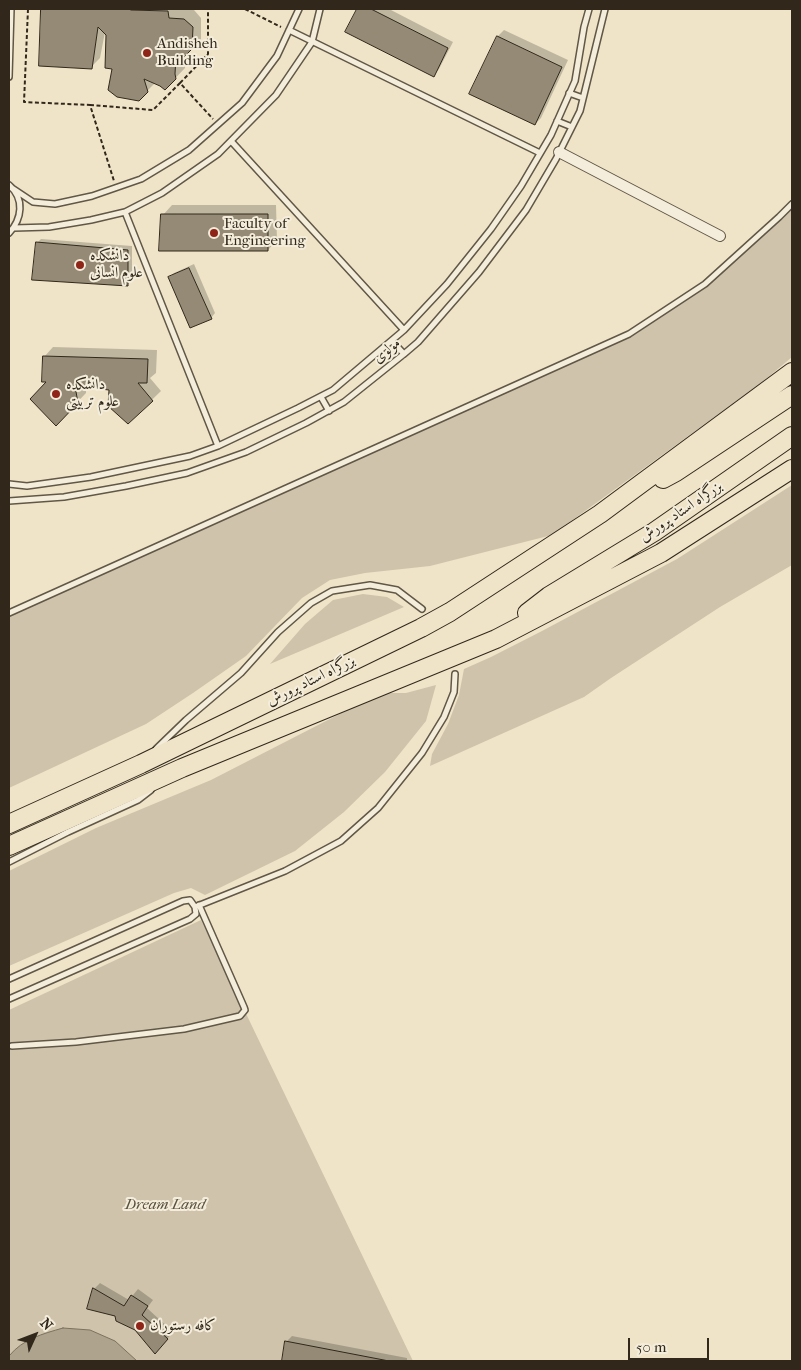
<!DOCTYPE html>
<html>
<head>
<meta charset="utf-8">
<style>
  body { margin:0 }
  #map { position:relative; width:801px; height:1370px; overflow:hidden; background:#efe4c8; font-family:"IM FELL French Canon",serif }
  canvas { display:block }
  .frame { position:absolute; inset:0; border:10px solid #31281b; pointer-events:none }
  .north { position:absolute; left:10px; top:1310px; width:50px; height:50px; -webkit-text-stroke:4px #f5eddb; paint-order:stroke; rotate:47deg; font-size:14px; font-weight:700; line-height:20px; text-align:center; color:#31281b }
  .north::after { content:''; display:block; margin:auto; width:18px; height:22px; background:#31281b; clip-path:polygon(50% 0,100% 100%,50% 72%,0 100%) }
  .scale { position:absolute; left:628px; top:1338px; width:81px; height:22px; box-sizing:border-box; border:2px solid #31281b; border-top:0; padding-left:6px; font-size:15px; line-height:18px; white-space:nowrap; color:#31281b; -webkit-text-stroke:4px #f5eddb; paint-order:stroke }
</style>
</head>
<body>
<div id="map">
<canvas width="801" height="1370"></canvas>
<div class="frame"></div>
<div class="north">N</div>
<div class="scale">50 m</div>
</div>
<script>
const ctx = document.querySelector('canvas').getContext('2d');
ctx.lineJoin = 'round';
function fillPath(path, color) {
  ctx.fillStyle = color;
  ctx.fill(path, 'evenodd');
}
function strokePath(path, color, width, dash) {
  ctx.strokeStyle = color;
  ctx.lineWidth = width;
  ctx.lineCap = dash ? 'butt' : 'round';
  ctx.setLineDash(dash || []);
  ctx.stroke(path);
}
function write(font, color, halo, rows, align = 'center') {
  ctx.font = font + ' "IM FELL French Canon",Amiri,serif';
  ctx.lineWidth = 4;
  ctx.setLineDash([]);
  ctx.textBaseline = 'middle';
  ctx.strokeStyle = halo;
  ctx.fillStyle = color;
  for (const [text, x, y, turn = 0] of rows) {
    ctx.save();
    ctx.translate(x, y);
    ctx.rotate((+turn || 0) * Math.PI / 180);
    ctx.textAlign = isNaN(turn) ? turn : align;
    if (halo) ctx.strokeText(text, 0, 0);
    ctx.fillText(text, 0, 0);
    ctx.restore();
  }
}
fillPath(new Path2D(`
  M792,207V357L760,384L552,535L430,566L365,573L330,580L302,598L246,656L193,693L146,724L9,788V616L636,334L706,285Z
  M792,485V565L720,607L611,678L584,697L430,766L432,754L448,724L459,695L464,669L491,657L542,631L677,559Z
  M363,594L387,597L404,607L270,664L305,624L333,600Z
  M436,685L426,721L385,772L344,812L295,851L205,895L191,888L174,893L9,966V871L96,828L211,780L361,703L387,693H406Z
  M201,920L413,1361H9V1010Z`), '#cfc4ab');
const water = new Path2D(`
  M63,1328L90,1330L115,1341L137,1361H9V1356C23,1339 42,1334 63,1328Z`);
fillPath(water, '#aea48d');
strokePath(water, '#7c725f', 1);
fillPath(new Path2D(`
  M42,9H179L194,10L201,18V39L185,55V68L165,89L155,83L139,99L114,68L107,35L105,32L100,58L91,67L40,65Z
  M359,9H389L453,42L439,69L433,76L347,32Z
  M504,30L568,60L541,118L535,124L471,94L498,36Z
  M172,205H276L277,240L268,250L163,215Z
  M41,239L132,246V280L127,285L37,243Z
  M194,264L215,313L211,318L169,278L174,273Z
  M53,347L157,350L156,373L150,378L161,391L128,423L111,389L86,386V393L65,415L49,381L44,357Z
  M100,1283L129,1300L138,1289L153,1300L147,1308L173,1332L161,1346L136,1329L116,1315L94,1289Z
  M292,1336L407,1358V1361H283L286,1342Z`), '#0003');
const building = new Path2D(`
  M41,9H129L131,10L168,11L169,18L184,19L193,27L192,49L183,58L176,57L175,74L176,79L165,90L160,86L144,79L148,92L139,101L117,97L108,90L112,69L105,68L106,35L98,27L92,69L39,66Z
  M357,9H371L448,48L434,77L345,32Z
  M497,36L562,67L535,125L469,94Z
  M161,214H268V251H159Z
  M36,242L128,250V286L32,280Z
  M189,268L212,319L190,328L168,277Z
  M43,356L148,359L147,383H138L153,401L128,424L108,406L109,390L75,386L78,403L56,426L30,399L46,382H42Z
  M93,1288L124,1306L131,1295L148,1306L142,1315L168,1339L155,1354L135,1330L116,1321L115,1316L87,1309Z
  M285,1341L389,1361H282Z`);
fillPath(building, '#948a75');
strokePath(building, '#31281b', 1);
const service = new Path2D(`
  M289,30L540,153
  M9,77L11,9
  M569,93L583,98
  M557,121L572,127
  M231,141L404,330
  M9,185C25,199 22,219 9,233
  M12,188L33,202L55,204L92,196L141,179L189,150L242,103L277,56L299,9
  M125,212L218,446
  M14,228L49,227L91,220L125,212L162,193L218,154L276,95L312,42L320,9
  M392,341L404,354
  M321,397L329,411
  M9,484L27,486L91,477L190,456L218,446L298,408L333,390L404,330L447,284L491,229L521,186L551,135L575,81L584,27L589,9
  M9,501L64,497L126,486L187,473L246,452L306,423L344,402L404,354L418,342L479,272L526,210L556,159L580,111L605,9
  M9,613L629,334L705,284L779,217L792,204
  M156,749L186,720L241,673L278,632L311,603L332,591L370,585L397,590L422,609
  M9,862L68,832L138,800L151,790
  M195,907L285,871L341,841L378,808L422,753L444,717L454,692L455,674
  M9,979L183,901L190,900L195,907L196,914L190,919L9,999
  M12,1046L76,1042L184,1029L240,1016L245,1010L244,1007L199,905`);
const minor = new Path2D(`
  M559,152L720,236`);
const trunk = new Path2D(`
  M663,479L676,472L792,395
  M527,613L549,596L654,532L792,436
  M9,824L141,764L421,628L450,612L600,514L792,372
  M9,846L182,768L496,639L661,553L792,469`);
strokePath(service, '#605746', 8);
strokePath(minor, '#605746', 12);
strokePath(trunk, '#31281b', 20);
strokePath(new Path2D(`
  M28,9L24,102L90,105L114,181
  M245,9L281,27
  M180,83L208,54V9
  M90,105L153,110L180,83L213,119`), '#31281b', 2, [4, 2.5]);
strokePath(service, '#f5eddb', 5);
strokePath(minor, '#f5eddb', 10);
strokePath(trunk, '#efe4c8', 18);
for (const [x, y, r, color] of [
  [147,53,5,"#8f2418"],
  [214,233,5,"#8f2418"],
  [80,265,5,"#8f2418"],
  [56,394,5,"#8f2418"],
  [140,1326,5,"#8f2418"]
]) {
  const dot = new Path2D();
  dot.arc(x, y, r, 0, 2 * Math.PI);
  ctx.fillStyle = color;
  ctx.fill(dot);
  strokePath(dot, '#f5eddb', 2);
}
write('15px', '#31281b', '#f5eddb', [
  ["Andisheh",157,44],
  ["Building",157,61],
  ["Faculty of",224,224],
  ["Engineering",224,241],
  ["دانشکده",90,256],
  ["علوم انسانی",90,273],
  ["دانشکده",66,385],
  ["علوم تربیتی",66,402],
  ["کافه رستوران",150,1326]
], 'left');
write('15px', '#31281b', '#f5eddb', [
  ["مولوی",387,351,-39],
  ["بزرگراه استاد پرورش",681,512,-34],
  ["بزرگراه استاد پرورش",311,681,-26]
]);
write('italic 15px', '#584f3f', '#f5eddb', [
  ["Dream Land",165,1205]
]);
</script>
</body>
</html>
